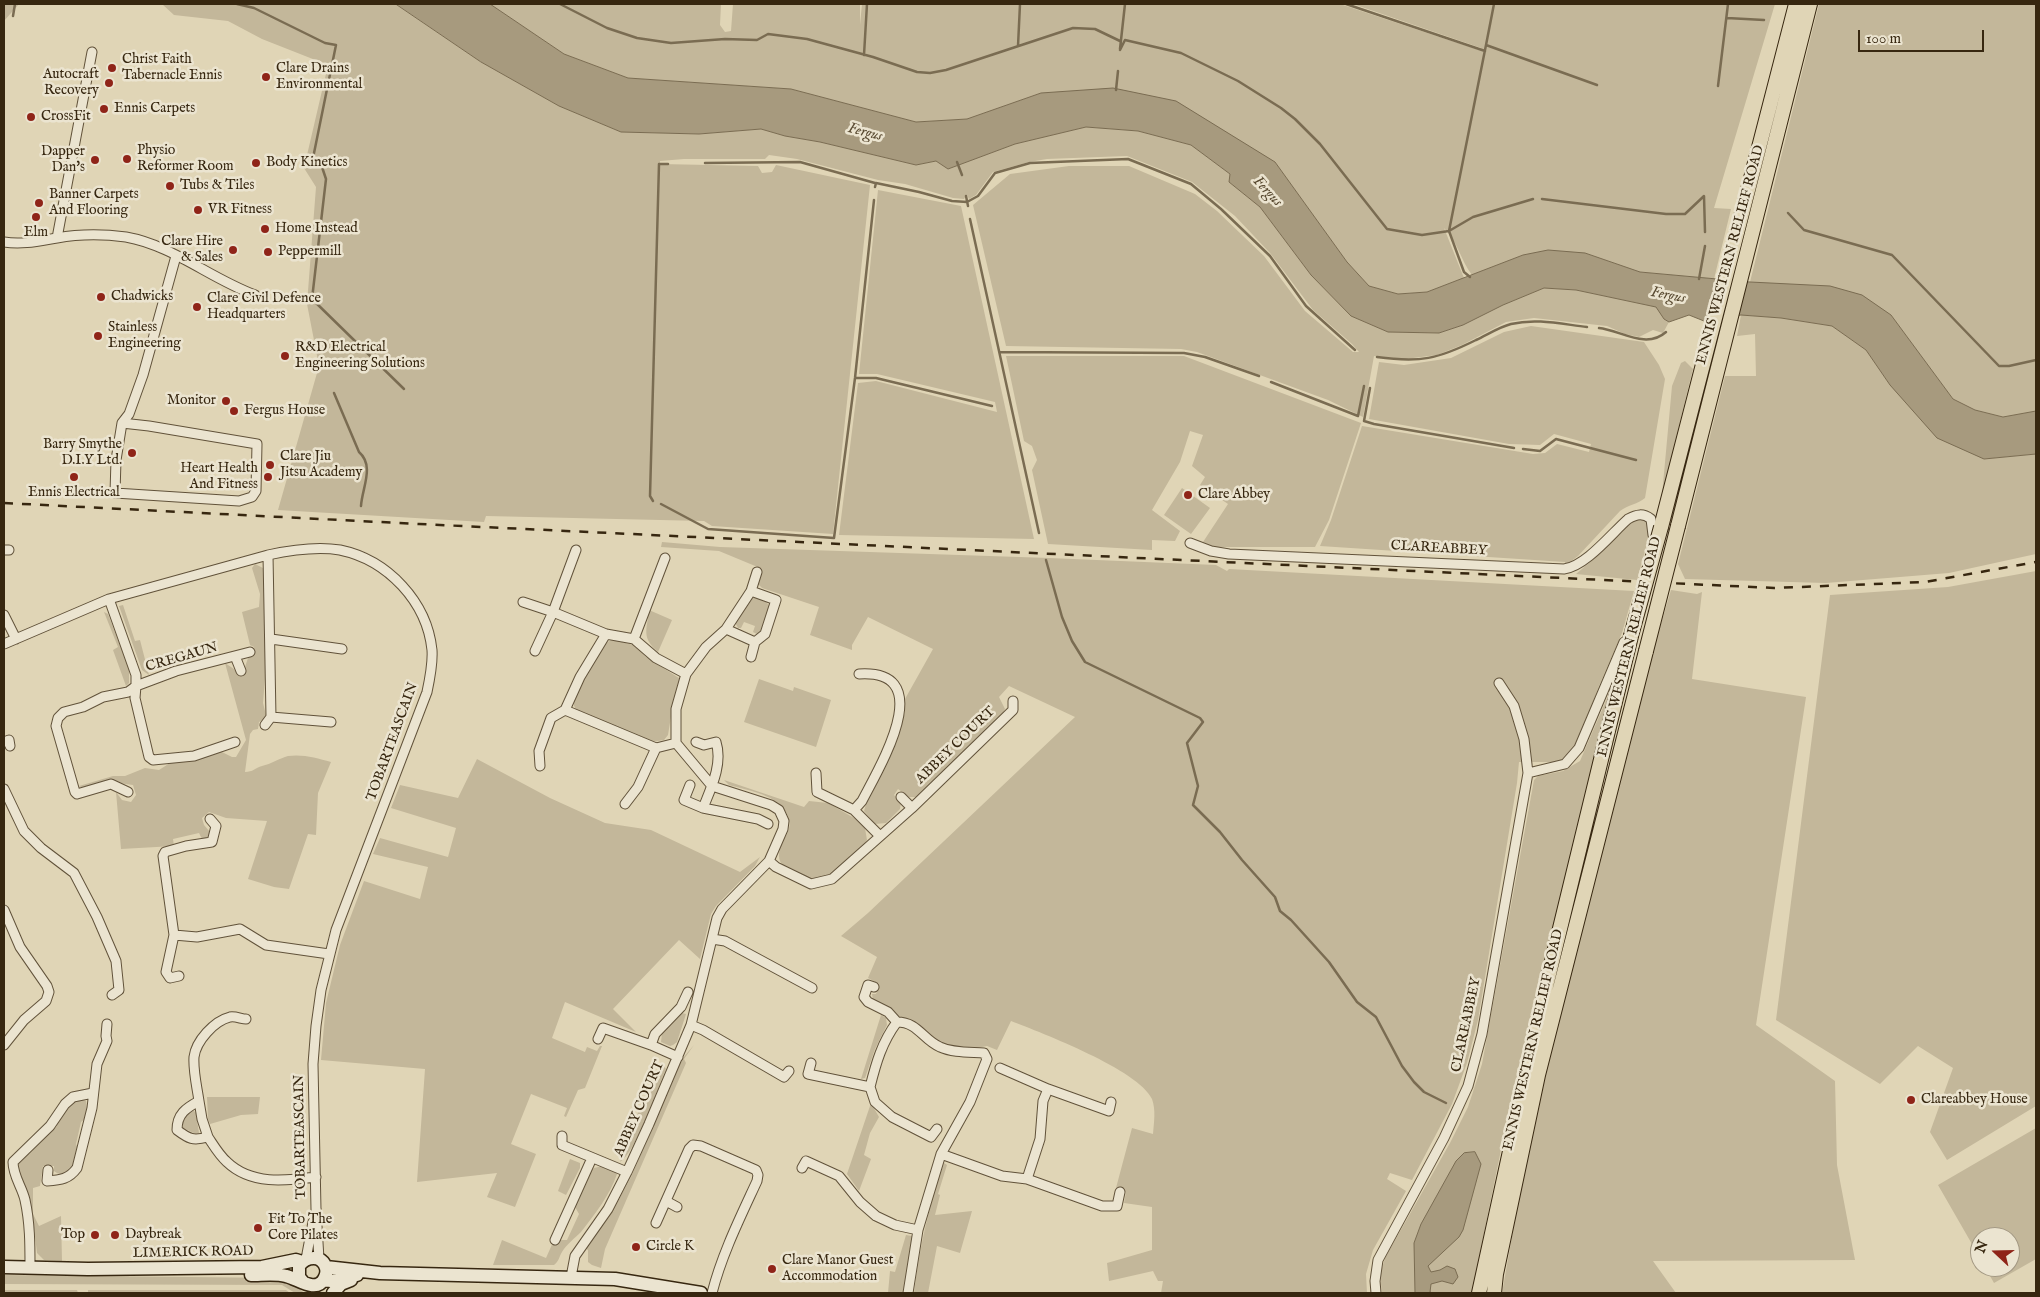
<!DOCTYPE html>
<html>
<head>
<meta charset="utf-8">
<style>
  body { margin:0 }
  #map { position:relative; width:2040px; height:1297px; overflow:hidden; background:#e0d5b6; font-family:"IM FELL English",serif }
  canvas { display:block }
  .frame { position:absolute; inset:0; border:5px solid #372710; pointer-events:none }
  .north { position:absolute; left:1970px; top:1227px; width:50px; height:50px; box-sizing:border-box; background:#ebe4d0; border:1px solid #a39883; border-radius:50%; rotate:291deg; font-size:14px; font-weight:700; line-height:20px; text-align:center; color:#372710 }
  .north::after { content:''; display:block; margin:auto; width:18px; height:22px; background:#8f2418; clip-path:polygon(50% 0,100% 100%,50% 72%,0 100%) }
  .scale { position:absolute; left:1858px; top:30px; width:126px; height:22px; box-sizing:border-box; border:2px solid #372710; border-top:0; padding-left:6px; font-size:15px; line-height:18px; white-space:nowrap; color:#372710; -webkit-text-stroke:4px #ebe4d0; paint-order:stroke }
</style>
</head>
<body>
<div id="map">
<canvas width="2040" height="1297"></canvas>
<div class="frame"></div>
<div class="north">N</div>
<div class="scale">100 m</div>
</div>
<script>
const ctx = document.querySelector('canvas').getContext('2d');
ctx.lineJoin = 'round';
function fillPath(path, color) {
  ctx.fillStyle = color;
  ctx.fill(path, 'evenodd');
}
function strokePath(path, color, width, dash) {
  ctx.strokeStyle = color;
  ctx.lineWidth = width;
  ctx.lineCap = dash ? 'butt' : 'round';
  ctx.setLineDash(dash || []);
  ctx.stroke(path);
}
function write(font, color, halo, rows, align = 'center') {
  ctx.font = font + ' "IM FELL English",serif';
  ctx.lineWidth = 5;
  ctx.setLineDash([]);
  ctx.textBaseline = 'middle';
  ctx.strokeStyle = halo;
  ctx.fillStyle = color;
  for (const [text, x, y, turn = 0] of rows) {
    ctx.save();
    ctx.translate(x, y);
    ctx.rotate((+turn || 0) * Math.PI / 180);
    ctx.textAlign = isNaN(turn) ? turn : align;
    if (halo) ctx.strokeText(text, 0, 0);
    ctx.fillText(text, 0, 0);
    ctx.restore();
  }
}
fillPath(new Path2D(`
  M4,4H19L4,21Z
  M162,4H396L481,62L559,106L621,132L699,134L761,129L785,136L820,142L916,165L936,161L948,169L1015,144L1086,127L1138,131L1191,145L1230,174L1229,182L1260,207L1311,275L1351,316L1388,332L1439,333L1463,325L1503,305L1544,288L1576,290L1657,307L1664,319L1669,322L1663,333L1653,330L1639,337L1625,334L1607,326L1534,318L1506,322L1462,345L1437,355L1405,359L1374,356L1363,417L1328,400L1197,352L1181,349L1006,346L973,205L1010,174L1069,166H1129L1195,194L1217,211L1264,256L1305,311L1353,352H1359L1352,344L1313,310L1270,253L1235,216L1192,182L1127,156L1047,159L1029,162L993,172L976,195L969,199L967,195L964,199L953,198L905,184L878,180L797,159L769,155L765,159H684L660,161V164L758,166L762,173L772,172L776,165L870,185L833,534L712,526L704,521L486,516L484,522L278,510L319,366L307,304L316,187L304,168L328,65L262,39L228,21L174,15Z
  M490,4H721L720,25L725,32L731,31L733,4H860V25L862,4H1340L1479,50L1481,48L1353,4H1775L1714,208L1731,209L1714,279L1639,272L1585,253L1523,255L1472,275C1460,259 1458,242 1444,228L1464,278L1427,292L1398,294L1369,286L1347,262L1275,162L1041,93L967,119L916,122L791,89L628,78L564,54Z
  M1819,4H2036V411L2004,417L1975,410L1953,399L1891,315L1750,282Z
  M878,190L961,206L1034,539L839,535L858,383L876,381L997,412L995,402L877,374H859Z
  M1741,315L1781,318L1832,326L1866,350L1890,385L1984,459L2036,454V554L1949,573L1826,583L1685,579L1678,564L1725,376H1756L1755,334L1737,336Z
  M1531,326L1644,342L1659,365L1665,379L1645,498C1638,504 1628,505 1620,511L1578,556L1565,566V562L1320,546L1331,520L1362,426L1533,454L1545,453L1557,444L1589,452L1591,444L1554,434L1540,445L1509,444L1369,419L1379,362L1404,365L1451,358L1504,332Z
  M1006,356H1184L1361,423L1329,520L1315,547H1216L1203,542L1228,504L1200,485L1205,477L1192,466L1203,435L1190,431L1180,462L1152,510L1180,531L1175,541L1152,540V550L1048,544L1032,470L1037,460L1032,446L1024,441Z
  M1685,361L1693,369L1662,495L1672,386L1681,363Z
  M1182,488L1210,508L1191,534L1164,515Z
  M1643,518L1647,520L1650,533L1637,580L1576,574L1596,557L1631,521Z
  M662,542L720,547L1049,558L1216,565L1227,571L1229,569L1634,591L1622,633L1599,686L1575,748L1565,759L1554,762H1519L1517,783L1478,1020L1467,1063L1452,1104L1412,1180L1390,1173L1387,1179L1406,1191L1373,1250L1366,1274L1367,1293H1161L1163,1281H1158L1153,1271L1109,1281L1107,1263L1152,1250V1207L1124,1203L1126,1192L1116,1188L1132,1128L1153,1134C1154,1122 1156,1110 1152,1099C1139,1070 1042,1033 1011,1021L997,1050L987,1046L977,1048L944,1046L917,1023L897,1016L890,1008L873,1000L872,994H876L879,984L868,978L877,957L841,936L868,913L1075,717L1009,686L999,697L1005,709L1002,715L916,797H909L898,789L894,795L901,802L900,809L886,823L875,824L864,811L867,801L899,733L905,712V699L933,649L868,617L852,645V650L810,635L819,607L762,588L758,584L761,571L760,568L719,551L661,547Z
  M255,564L263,568L267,654L263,703L266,715L264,719L259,722L258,729L253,730L250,734L245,772C253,772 255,768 262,766C271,764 280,758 288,756C303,754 317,758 331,762L318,793L316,835L308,834L289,889L274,887L248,879L267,821L226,818L209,812L202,818L204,825L210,832L207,839H202L199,833L173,839L174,846L121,849L116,792L122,800L131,802L136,795L133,785L118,783L83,788L79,786L113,776H125L145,768L159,770L170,763L194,759L220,751L232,757H236L246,740L225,663L234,669L239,676H242L248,658L255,653L254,647L250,645L242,612L259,607L260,594L252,568Z
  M2036,571V1106L1947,1160L1930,1132L1953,1068L1918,1046L1880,1084L1776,1020L1830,595L1948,587Z
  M1671,590L1697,594L1702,592L1692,679L1806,697L1756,1025L1835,1081L1837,1165L1855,1260L1653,1261L1676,1293H1502L1514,1225L1546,1074L1649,664Z
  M755,597L762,598L769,605L762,631L757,634L753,632L755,626L744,622L741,628H738L735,622L751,598Z
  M123,605L135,641L140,640L149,675L142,670L119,606Z
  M649,610L672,620L658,652C641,637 647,630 649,610Z
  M104,612L108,614L129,669V683L126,686L113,650L118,647Z
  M615,640L633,645L646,657L679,678V684L674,698L668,735L664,740L652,742L581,713C580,713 575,710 575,708C568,696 597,656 604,645L609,641Z
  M759,679L793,691L794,687L831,700L816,747L744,722Z
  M1614,682L1511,1101L1472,1292L1382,1293L1380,1275L1385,1258L1450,1143L1468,1107L1482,1064L1534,780L1538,776L1563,771L1580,761Z
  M477,759L550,798L605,823L651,830L740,872L760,857L755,866L716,906L711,914L700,959L679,940L613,1009L636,1032L565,1002L552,1038L585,1052L587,1047L597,1051L600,1046H602L585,1088L578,1090L566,1117L564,1116L567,1108L531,1094L511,1144L536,1154L515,1207L487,1197L497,1173L417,1182L425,1069L321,1060L326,1003L340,945L364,881L420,899L428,867L373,854L380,838L448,857L456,828L391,808L400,785L458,798Z
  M724,780L804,807L809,801L828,803L854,818L865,828L867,840L864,845C850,858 831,882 811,879C805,878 799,874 793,871C786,867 779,865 779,856C779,837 799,831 784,809C773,794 746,790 729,785Z
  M682,1013L686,1014L677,1042L673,1045L670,1046L661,1042L662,1033Z
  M881,1015L886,1018L887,1025L875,1049L865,1078L861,1079Z
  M694,1045L684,1059L686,1063L605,1249L601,1268L592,1265L588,1262V1250L585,1248L611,1214L631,1177L682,1059Z
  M663,1065L666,1069C657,1089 636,1152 620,1162L639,1110L655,1084Z
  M207,1097H260L258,1114L241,1115L210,1124L208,1119Z
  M79,1099L86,1101L87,1107L86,1118L81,1122L76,1144L78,1149C76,1159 69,1183 54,1171V1166H43L40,1186L33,1188V1214L39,1226L61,1216L62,1261L44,1260L37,1253L33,1220L17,1168V1163L25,1153L29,1154L57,1126V1121L68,1105Z
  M871,1103L879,1117L870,1133L864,1155L871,1159L859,1191L847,1174Z
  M193,1110L196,1113L199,1133L196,1134L181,1127L184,1117Z
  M2036,1128V1259L1994,1283L1985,1267H2010V1237H1980V1258L1938,1185Z
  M570,1159L580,1163V1168L566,1195L558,1191Z
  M944,1163L947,1165L938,1194L940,1195L935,1215L972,1211L960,1253L937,1246L928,1293H914C919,1249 929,1205 944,1163Z
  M603,1166L611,1169L617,1174C610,1195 595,1214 581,1232C575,1238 567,1244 562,1252C559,1257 559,1261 554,1265H493L502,1240L546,1258L554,1240H567L579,1214L575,1207V1202L590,1173L594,1168Z
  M906,1235L912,1236L903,1293H888L890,1271L895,1272Z
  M4,1275L280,1278L295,1284L304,1293H295L282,1285L4,1284Z
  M4,1290H77L78,1293H4Z
  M88,1290H286L290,1293H88Z`), '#c3b79a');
const water = new Path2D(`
  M396,4H490L564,54L628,78L791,89L916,122L967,119L1041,93L1113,88L1176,101L1275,162L1347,262L1369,286L1398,294L1427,292L1523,255L1548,250L1585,253L1640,272L1750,282L1830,286L1862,295L1891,315L1953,399L1975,410L2003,417L2036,411V454L1984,459L1937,438L1890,385L1866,350L1832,326L1781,318L1741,315L1704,321L1689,315L1669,322L1664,319L1656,307L1576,290L1544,288L1503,305L1463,325L1439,333L1388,332L1351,316L1311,275L1260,207L1229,182L1230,174L1191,145L1138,131L1086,127L1015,144L948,169L936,161L916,165L820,142L785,136L761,129L699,134L621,132L559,106L481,62Z
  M1475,1152L1481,1164L1463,1230L1459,1237L1428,1266L1431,1272L1440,1270L1447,1266L1455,1269L1458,1277L1453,1284L1442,1281L1431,1284L1430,1292L1433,1293H1415L1414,1243L1421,1224L1456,1161L1464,1153Z`);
fillPath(water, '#a79a7e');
strokePath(water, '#7a6c52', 1);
strokePath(new Path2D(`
  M237,4L254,8L325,43L336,45L313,158
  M560,4L607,28L637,38L671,43L725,39L757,40L768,34L807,39L873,57L917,72L930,73L946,70L1073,28L1095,29L1120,41
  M1346,4L1485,51
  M13,16L15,4
  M1727,18L1764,20
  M1486,45L1494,4
  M1018,46L1020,4
  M1120,49L1125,4
  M1120,50L1125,40L1181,53L1238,81L1281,108L1295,119L1320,144L1387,229L1422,235L1449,231L1464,272L1470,277
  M864,55L867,4
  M1718,86L1728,4
  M1116,90L1118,71
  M957,162L962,175
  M705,163L800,162L875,183
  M322,167L326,179L312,299L404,389
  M875,187L876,183L919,192L952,201L967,202L978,196L995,173L1030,163L1128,159L1191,184L1221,209L1270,256L1306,306L1355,350
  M966,196L968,206
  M1542,199L1666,214H1685L1704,196L1705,232
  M1788,213L1804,230L1892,255L1999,366H2009L2036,360
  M970,219L1039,533
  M1449,231L1486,45L1597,85
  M1449,231L1473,217L1533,199
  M1699,279L1705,246
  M1599,328C1620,330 1646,350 1666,332
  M1000,352L1184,353L1205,357L1259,376
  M1377,357C1420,363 1438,359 1476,340C1487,335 1499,327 1511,324C1536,318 1561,324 1587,327
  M855,378H876L992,406
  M1271,382L1358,416L1364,386
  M1370,388L1364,421L1374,424L1514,448
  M334,393L359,452C375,466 362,488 361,506
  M1523,449L1540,451L1556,439L1636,460
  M653,501L650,496L659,164H668
  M661,504L708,529L834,538L855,378L874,200
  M1046,560L1062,617L1072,641L1085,662L1200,718L1203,722L1187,743L1198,786L1193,805L1220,832L1242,860L1275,897L1280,911L1291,920L1329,962L1357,1002L1376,1017L1402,1066L1414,1082L1424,1092L1446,1103`), '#7a6c52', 2.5);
const street = new Path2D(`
  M57,238L92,52
  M4,242C22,245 39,241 57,238C79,234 103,234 126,237C172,245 211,279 255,295
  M122,423L149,426L257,444L256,491L252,497L239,501L115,493L116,460L122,423L129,414L143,375L176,256
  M1190,543L1211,551L1229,554L1564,569C1586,566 1611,534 1628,519C1637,514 1643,513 1651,519L1653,535
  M4,550H9
  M751,591L776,600L765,634L755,642
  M109,599L136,675V686L128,692L103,697L83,707L64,712L58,718L56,726L75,792L77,794L111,784L128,792
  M523,602L553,612L606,634L634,639L656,658L686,674L706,647L726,629L751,591L757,572
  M4,615L16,639
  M726,629L755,642L751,657
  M606,634L580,677L565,710L656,748L638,787L625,804
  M271,639L342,649
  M634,639L665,558
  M4,644L109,599L268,555C291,550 316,546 340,550C388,560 427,602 432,650C433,664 430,678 427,692L336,930L321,990L316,1026L313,1064L316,1209L319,1259
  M535,651L553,612L576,550
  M235,656L241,671
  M271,717L331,722
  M265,725L271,717L268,555
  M4,742L9,740L10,746
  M235,742L194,756L153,760L149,757L135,698L136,686L176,671L250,652
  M696,742L704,745L716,742C723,764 711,788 703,808
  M676,743V709L686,674
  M656,748L676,743L712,786
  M540,766L539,751L551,718L565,710
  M816,773L817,792L854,810L880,836
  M1528,773L1565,764L1579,748L1624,642
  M690,785L684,800L703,808L758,819L768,824
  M4,789L24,831L41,848L74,873L97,917L116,961L119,990L112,995
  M901,797L912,808
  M854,810L862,801C880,766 939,669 859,674
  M210,819L216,826L212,842L186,846L165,852L163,856L174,935L197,937L240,929L266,945L329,954
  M769,861L776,867L811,884L832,879L912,808L1013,710V701
  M4,910L20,947L47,986L49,992L46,1001L24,1020L4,1045
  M174,935L166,972L170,978L179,976
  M712,939L725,941L812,988
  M874,987L868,985L864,997L868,1002L888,1012L897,1022C918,1022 923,1040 940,1047C953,1053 970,1052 984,1053L987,1059L970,1102L941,1154
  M246,1019C242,1019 235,1016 230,1017C214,1021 196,1041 194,1057C193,1071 197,1087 199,1101C186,1108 177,1114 177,1130C189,1139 193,1141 208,1137C214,1146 219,1155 227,1162C251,1185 285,1181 316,1177
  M691,1025L703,1030L784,1077L789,1071
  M598,1039L603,1028L651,1045L678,1057
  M651,1045L655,1034L681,1007L688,992
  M811,1063L808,1074L870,1087L875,1102L892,1117L931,1137L937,1129
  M1000,1068L1048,1089L1043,1101L1040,1139L1027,1179
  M870,1087C876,1063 882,1042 897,1022
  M1048,1089L1109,1111L1111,1102
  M199,1101L202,1119L208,1137
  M562,1136V1145L627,1172
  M802,1168L806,1161L839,1176L860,1202L876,1216L895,1225L918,1230
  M48,1170L47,1181C61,1180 69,1179 77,1168L92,1108L97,1064L107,1041L106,1036L107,1024
  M666,1201L677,1207
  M656,1223L689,1149L693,1145L701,1146L756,1170L758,1175L757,1181C740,1218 722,1254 712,1293
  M555,1240L592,1158
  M306,1259L313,1222
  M30,1267C30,1244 30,1223 25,1200C22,1187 13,1176 13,1162L50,1126L65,1104L73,1097L93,1093
  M571,1277L575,1256L608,1209L627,1172L649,1124L691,1025L717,918L722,909L769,861L783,829L784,821L779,810L771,805L712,786
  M908,1293L918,1230L941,1154L1002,1176L1027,1179L1102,1206H1117L1120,1192
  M1376,1293L1375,1281L1378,1260L1444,1138L1468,1086L1482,1034L1528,773L1524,739L1514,706L1499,683`);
const secondary = new Path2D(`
  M4,1267L88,1269L262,1267L296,1260L302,1262
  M326,1267L380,1273L615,1279L701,1293
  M251,1275C262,1275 276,1273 286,1276C297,1278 316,1294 324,1279C326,1276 327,1272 326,1268C322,1254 306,1256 299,1266V1277L304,1283
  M324,1280L331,1281L357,1275
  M333,1293L341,1284L351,1280`);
const primary = new Path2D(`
  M1678,526L1810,4
  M1661,527L1796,4
  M1479,1293L1547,982L1631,636
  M1494,1293L1496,1274L1538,1075L1646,651`);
strokePath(street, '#61523a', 11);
strokePath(secondary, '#372710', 15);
strokePath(primary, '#372710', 16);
strokePath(street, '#ebe4d0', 9);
strokePath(secondary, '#ebe4d0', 12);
strokePath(primary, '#e0d5b6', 14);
strokePath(new Path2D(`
  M4,503L419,524L1774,588L1925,582L2036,562`), '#372710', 2.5, [9, 9]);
const primaryBridge = new Path2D(`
  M1631,636L1661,527
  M1646,651L1678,526`);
strokePath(primaryBridge, '#372710', 16, []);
strokePath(primaryBridge, '#e0d5b6', 14);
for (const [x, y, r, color] of [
  [112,68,5,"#8f2418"],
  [266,77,5,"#8f2418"],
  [109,83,5,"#8f2418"],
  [104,109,5,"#8f2418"],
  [31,117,5,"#8f2418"],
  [127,159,5,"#8f2418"],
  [95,160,5,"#8f2418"],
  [256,163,5,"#8f2418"],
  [170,186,5,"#8f2418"],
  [39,203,5,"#8f2418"],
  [198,210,5,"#8f2418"],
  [36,217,5,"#8f2418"],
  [265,229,5,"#8f2418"],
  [233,250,5,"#8f2418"],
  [268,252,5,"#8f2418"],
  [101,297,5,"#8f2418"],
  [197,307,5,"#8f2418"],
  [98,336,5,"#8f2418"],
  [285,356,5,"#8f2418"],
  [226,401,5,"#8f2418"],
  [234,411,5,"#8f2418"],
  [132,453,5,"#8f2418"],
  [270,465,5,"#8f2418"],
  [74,477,5,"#8f2418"],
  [268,477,5,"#8f2418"],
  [1188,495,5,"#8f2418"],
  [1911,1100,5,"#8f2418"],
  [258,1228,5,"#8f2418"],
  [95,1235,5,"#8f2418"],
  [115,1235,5,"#8f2418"],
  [636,1247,5,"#8f2418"],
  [772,1269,5,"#8f2418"]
]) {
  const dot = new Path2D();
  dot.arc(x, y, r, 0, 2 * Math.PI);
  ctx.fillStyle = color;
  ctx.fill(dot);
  strokePath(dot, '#ebe4d0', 2);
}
write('14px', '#372710', '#ebe4d0', [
  ["Christ Faith",122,60],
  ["Tabernacle Ennis",122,76],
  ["Clare Drains",276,69],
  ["Environmental",276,85],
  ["Autocraft",99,75,"right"],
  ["Recovery",99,91,"right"],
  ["Ennis Carpets",114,109],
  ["CrossFit",41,117],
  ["Physio",137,151],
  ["Reformer Room",137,167],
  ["Dapper",85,152,"right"],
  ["Dan's",85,168,"right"],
  ["Body Kinetics",266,163],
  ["Tubs & Tiles",180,186],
  ["Banner Carpets",49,195],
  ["And Flooring",49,211],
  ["VR Fitness",208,210],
  ["Home Instead",275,229],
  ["Elm",36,233,"center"],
  ["Clare Hire",223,242,"right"],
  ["& Sales",223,258,"right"],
  ["Peppermill",278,252],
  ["Chadwicks",111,297],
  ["Clare Civil Defence",207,299],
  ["Headquarters",207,315],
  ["Stainless",108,328],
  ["Engineering",108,344],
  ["R&D Electrical",295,348],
  ["Engineering Solutions",295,364],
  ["Monitor",216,401,"right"],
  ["Fergus House",244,411],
  ["Barry Smythe",122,445,"right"],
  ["D.I.Y Ltd.",122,461,"right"],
  ["Clare Jiu",280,457],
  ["Jitsu Academy",280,473],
  ["Heart Health",258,469,"right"],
  ["And Fitness",258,485,"right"],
  ["Ennis Electrical",74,493,"center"],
  ["Clare Abbey",1198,495],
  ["Clareabbey House",1921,1100],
  ["Fit To The",268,1220],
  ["Core Pilates",268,1236],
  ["Top",85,1235,"right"],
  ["Daybreak",125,1235],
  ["Circle K",646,1247],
  ["Clare Manor Guest",782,1261],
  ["Accommodation",782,1277]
], 'left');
write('14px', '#372710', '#ebe4d0', [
  ["ENNIS WESTERN RELIEF ROAD",1731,255,-75],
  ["CLAREABBEY",1439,549,3],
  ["ENNIS WESTERN RELIEF ROAD",1630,647,-76],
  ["CREGAUN",182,658,-16],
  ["TOBARTEASCAIN",393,742,-70],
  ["ABBEY COURT",956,746,-44],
  ["CLAREABBEY",1467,1025,-78],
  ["ENNIS WESTERN RELIEF ROAD",1534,1040,-77],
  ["ABBEY COURT",640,1109,-66],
  ["TOBARTEASCAIN",301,1137,-91],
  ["LIMERICK ROAD",193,1253,-1]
]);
write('italic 15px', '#594a31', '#ebe4d0', [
  ["Fergus",865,133,14],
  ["Fergus",1267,192,46],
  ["Fergus",1668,296,11]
]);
</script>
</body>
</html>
